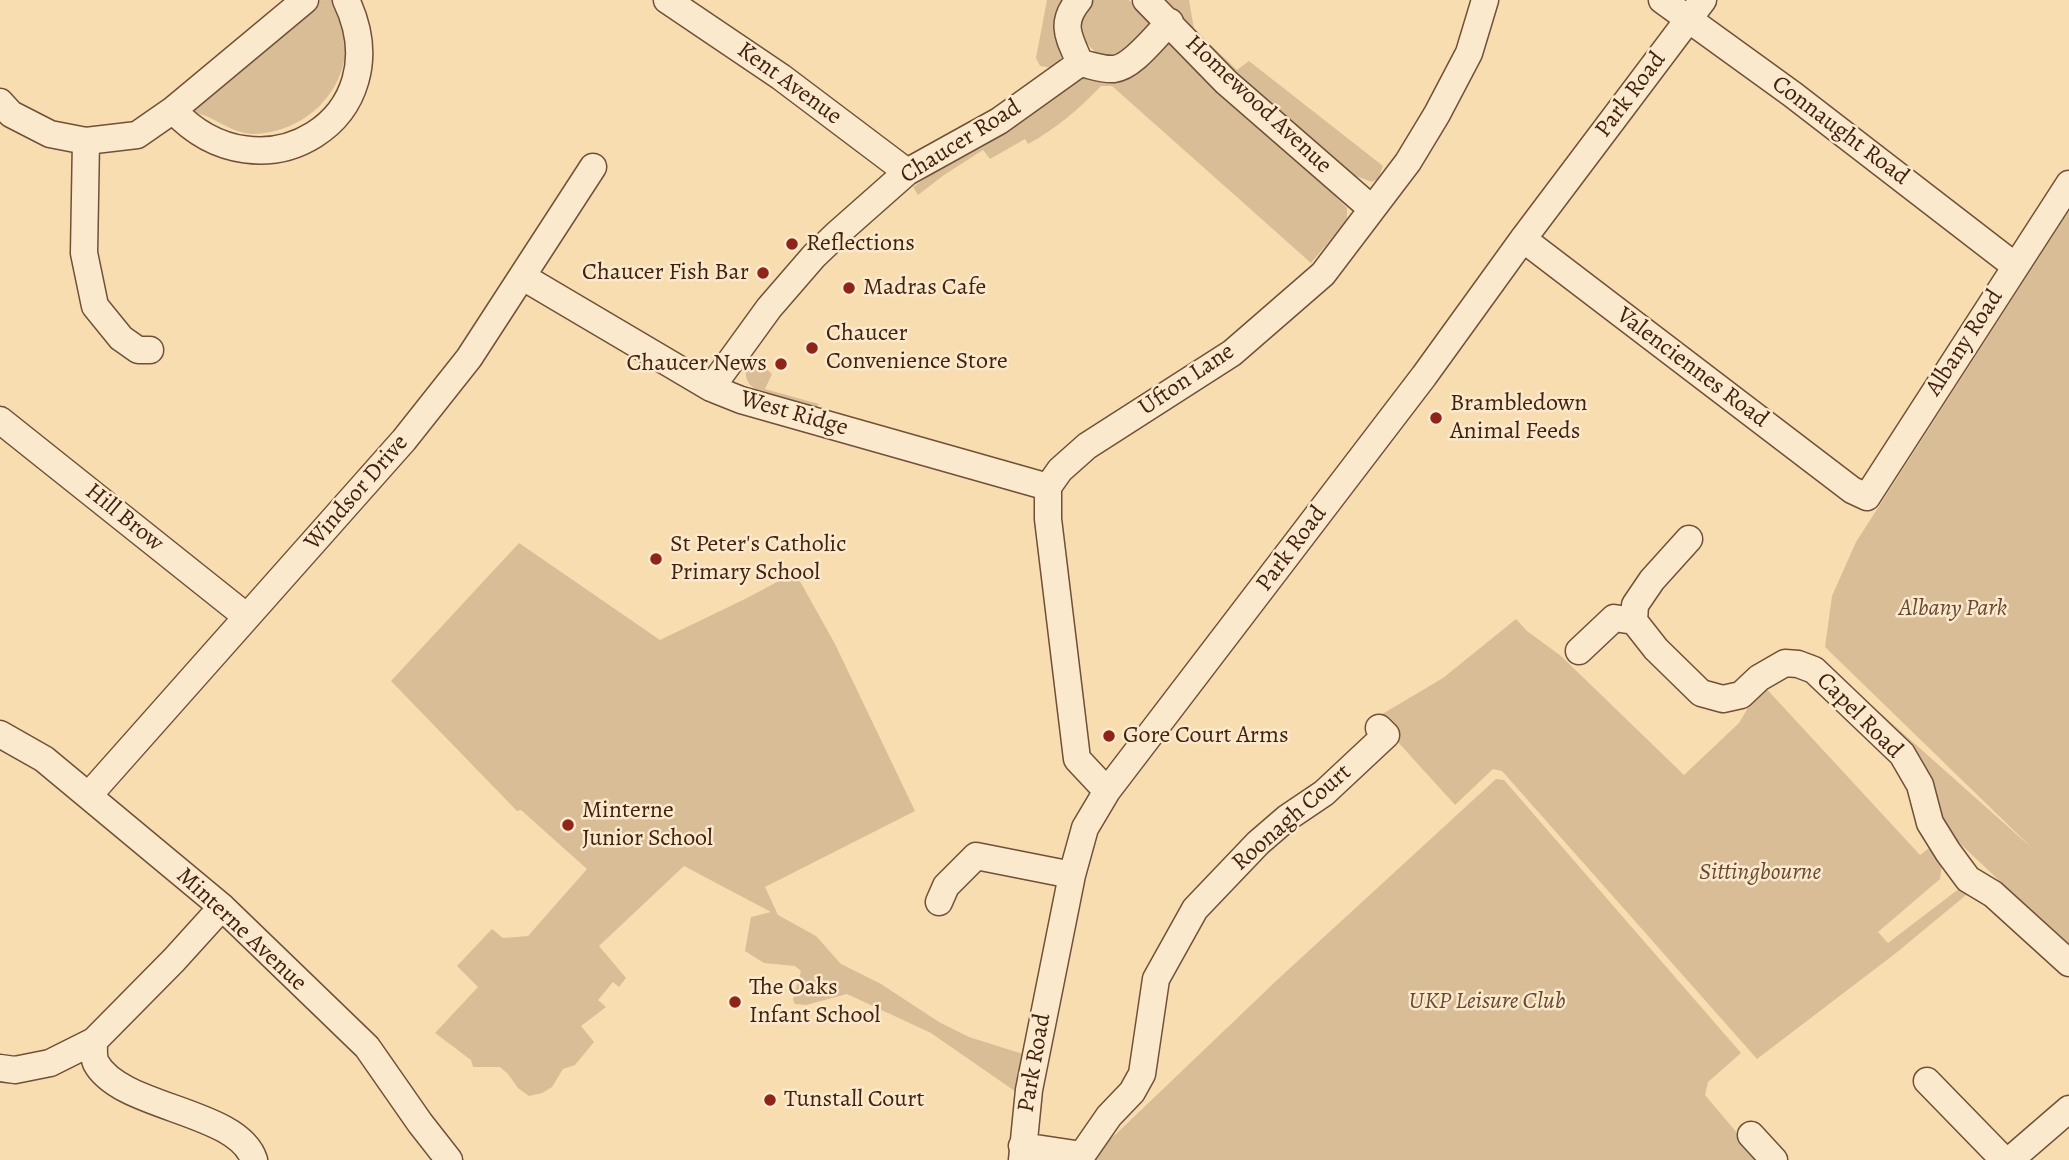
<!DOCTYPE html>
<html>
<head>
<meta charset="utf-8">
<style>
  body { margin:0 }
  canvas { display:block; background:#f8ddb1 }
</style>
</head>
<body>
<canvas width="2069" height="1160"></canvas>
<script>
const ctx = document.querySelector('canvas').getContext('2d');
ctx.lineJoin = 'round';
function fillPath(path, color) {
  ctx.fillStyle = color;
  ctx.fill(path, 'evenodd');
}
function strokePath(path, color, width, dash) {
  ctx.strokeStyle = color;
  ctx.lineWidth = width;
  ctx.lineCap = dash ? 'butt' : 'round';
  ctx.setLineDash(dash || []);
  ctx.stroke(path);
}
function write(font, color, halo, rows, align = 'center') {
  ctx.font = font + ' Alegreya,serif';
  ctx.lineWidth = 5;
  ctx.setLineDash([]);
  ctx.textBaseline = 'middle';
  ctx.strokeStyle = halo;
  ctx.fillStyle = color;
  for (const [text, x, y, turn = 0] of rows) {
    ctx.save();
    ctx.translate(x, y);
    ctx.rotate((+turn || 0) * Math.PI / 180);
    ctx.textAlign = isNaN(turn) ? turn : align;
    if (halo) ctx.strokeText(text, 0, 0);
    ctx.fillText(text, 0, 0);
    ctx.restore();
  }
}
fillPath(new Path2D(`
  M321,0H338C341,8 345,17 347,25C348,32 347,40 346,47C343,96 303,132 254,134C229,134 212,113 189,112L187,109Z
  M1047,0H1067C1067,24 1072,51 1053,68L1040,66L1036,58Z
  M1088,0H1129L1149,19L1150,26L1119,61L1101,58L1073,29Z
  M1161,0H1189L1194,29L1237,70L1249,61L1383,166L1378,179L1372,182L1359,177L1349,181Z
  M1170,41L1269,129L1347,208V220L1311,263L1112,86H1101C1079,109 1056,129 1028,144L1025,139L990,159L983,150L944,175L918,195L913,187L1076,73Z
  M2069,211V946L1953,837L1824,665L1810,654H1814L2033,849L1825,647L1832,596L1856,542Z
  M750,360L757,366L761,364L772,374L765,389L819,404L816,408C799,404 748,397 746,376C745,371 748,365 750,360Z
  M519,543L660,640L747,598L792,574L801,583L835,644L915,811L765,887L778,915L816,936L841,964L881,984L939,1022L969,1037L1026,1055L1019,1094L931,1033L847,994L806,1005L795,1004L793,1000L801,971L795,966L764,963L745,951L751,917L771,912L684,866L599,946L626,978L619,987L613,982L598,1000L606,1007L581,1026L594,1042L575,1065L563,1069L552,1087L542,1093L529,1096L518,1088L508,1074L500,1067H473L471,1060L435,1033L478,987L457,966L492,929L503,938L528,936L587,869L521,810L517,811L391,681Z
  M1516,619L1527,631L1561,656L1684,775L1739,723L1762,684L1920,855L1937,842L1942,864L1940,879L1878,932L1888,943L1956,891L1962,887L1977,886L1896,953L1757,1059L1502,771L1493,769L1455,805L1398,742L1379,716L1443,678Z
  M1496,779L1504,780L1741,1053L1708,1082L1705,1095L1760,1160H1083L1116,1134L1276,981Z`), '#d9bd96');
const minor = new Path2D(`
  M667,0L781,77L907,172
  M1079,0C1059,24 1069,37 1080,63C1091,65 1102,70 1114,69C1133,67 1156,35 1170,22
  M1146,0L1226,82L1372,209
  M1662,0L1792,94L2015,266
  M0,102L11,114L50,134L86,141L137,135L173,110L305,0
  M173,110C261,205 403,118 346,0
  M86,141L84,253L95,306L121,338L138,350H150
  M1523,239L1852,490L1867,497L2069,184
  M523,277L711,388L741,400L1048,487
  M711,388L769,308L814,256L838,233L907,172L999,121L1080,63
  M0,420L247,617
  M1689,539L1652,580L1635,605L1634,621L1656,649L1701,693L1723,699L1741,695L1759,678L1785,663L1798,664L1814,670L1902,754L1920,785L1930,823L1948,852L1968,879L1993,894L2069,963
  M1579,651L1614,618L1634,621
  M0,734L44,759L222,907L367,1047L420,1123L449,1160
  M1107,791L1077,759L1048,519V487L1060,470L1087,446L1232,353L1323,274L1408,162L1437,114L1469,53L1485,0
  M89,795L404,440L469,358L593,167
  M939,902L946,886L976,856L1072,875
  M94,1041C94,1048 93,1057 96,1063C121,1109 238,1110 254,1160
  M0,1068L15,1070L50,1063L94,1041L174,960L222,907
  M1927,1081L2004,1160
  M1751,1135L1774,1160
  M1022,1146L1082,1155L1109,1116L1132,1092L1142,1074L1156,979L1195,909L1258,843L1287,818L1324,793L1386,735L1379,728
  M1022,1160L1029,1090L1072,875L1085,828L1107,791L1424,376L1523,239L1703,0
  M2010,1160L2069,1109`);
strokePath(minor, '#705038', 29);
strokePath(minor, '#fae9cc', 26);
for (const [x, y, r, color] of [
  [792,244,7,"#8f2418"],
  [763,273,7,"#8f2418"],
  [849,288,7,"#8f2418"],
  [812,348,7,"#8f2418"],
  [781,364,7,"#8f2418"],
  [1436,418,7,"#8f2418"],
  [656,559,7,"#8f2418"],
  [1109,736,7,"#8f2418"],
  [568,825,7,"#8f2418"],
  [735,1002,7,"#8f2418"],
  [770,1100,7,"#8f2418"]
]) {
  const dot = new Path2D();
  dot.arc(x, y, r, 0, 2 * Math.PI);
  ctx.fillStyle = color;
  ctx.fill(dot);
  strokePath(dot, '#fae9cc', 2.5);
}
write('24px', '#432110', '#fae9cc', [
  ["Kent Avenue",789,84,36],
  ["Park Road",1631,95,-53],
  ["Homewood Avenue",1258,105,43],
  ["Connaught Road",1840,131,37],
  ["Chaucer Road",961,142,-32],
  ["Albany Road",1965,343,-57],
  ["Valenciennes Road",1692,368,37],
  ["Ufton Lane",1187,380,-34],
  ["West Ridge",794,414,16],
  ["Windsor Drive",357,493,-49],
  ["Hill Brow",124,518,39],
  ["Park Road",1292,549,-53],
  ["Capel Road",1859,716,45],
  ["Roonagh Court",1292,818,-41],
  ["Minterne Avenue",241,930,43],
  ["Park Road",1035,1063,-80]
]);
write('24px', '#432110', '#fae9cc', [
  ["Reflections",806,244],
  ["Chaucer Fish Bar",749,273,"right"],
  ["Madras Cafe",863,288],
  ["Chaucer",826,334],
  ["Convenience Store",826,362],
  ["Chaucer News",767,364,"right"],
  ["Brambledown",1450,404],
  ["Animal Feeds",1450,432],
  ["St Peter's Catholic",670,545],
  ["Primary School",670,573],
  ["Gore Court Arms",1123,736],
  ["Minterne",582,811],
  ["Junior School",582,839],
  ["The Oaks",749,988],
  ["Infant School",749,1016],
  ["Tunstall Court",784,1100]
], 'left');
write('italic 24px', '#684832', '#fae9cc', [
  ["Albany Park",1953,609],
  ["Sittingbourne",1760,873],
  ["UKP Leisure Club",1487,1002]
]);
</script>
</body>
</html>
